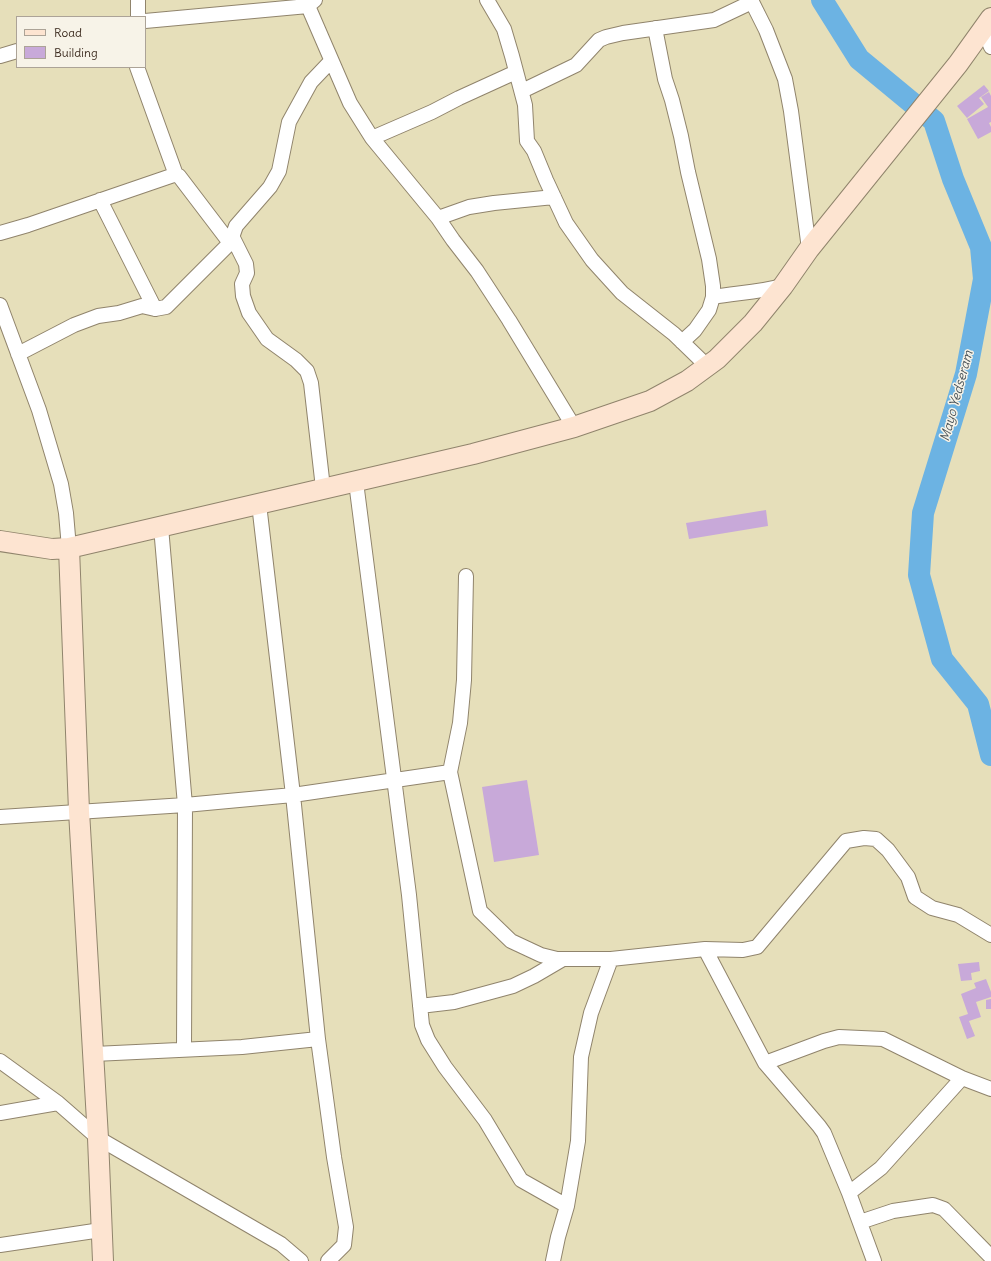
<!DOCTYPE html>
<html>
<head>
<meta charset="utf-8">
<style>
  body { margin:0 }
  #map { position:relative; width:991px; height:1261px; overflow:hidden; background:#e6dfba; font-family:Delius,sans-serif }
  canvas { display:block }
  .legend { position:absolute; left:16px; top:16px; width:130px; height:52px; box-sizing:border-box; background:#f7f3e8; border:1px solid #aca397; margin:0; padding:5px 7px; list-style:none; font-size:12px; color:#3b2a1e }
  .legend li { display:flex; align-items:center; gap:8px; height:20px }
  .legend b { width:20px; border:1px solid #aca397 }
</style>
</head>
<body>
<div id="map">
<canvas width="991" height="1261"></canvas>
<ul class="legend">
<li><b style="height:5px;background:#fde4d1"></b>Road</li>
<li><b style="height:11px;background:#c8a9d9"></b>Building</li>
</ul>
</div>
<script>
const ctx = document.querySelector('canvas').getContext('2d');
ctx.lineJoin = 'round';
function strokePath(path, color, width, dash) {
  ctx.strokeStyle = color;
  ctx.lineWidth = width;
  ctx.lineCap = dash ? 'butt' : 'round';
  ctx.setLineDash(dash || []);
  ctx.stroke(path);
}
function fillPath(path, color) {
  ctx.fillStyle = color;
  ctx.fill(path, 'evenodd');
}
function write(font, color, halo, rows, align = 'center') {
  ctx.font = font + ' Delius,sans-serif';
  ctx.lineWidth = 3;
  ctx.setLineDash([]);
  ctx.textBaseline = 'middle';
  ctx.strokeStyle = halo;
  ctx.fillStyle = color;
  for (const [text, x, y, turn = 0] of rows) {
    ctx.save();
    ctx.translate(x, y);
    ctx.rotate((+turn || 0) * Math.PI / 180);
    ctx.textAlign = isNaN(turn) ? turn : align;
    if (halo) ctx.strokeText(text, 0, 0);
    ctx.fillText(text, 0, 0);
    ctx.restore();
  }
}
strokePath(new Path2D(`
  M822,0L859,59L934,121L953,179L981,247L984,279L966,374L923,513L919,575L942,659L978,704L991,755`), '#6cb3e3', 22);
fillPath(new Path2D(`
  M984,85L989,91L979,98L984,104L967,118L957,106Z
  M989,92L991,96V122L989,123L991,127V132L978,139L967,119L988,107L981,97Z
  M766,510L768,526L689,539L686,523Z
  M527,780L539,855L494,862L482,787Z
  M979,962L980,971L971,973L972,980L961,981L958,964Z
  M986,979L991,992V997L976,1002L981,1017L969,1021L975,1036L967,1039L959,1017L968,1014L961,994L976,988L974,983Z
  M991,999V1009H986V1000Z`), '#c8a9d9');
const street = new Path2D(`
  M487,0L504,29L512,56L525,105L527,141L534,151L546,180L566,223L592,260L622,293L674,334L707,366
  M751,0L766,30L785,79L791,111L809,249
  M308,6L350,103L372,138L438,218L453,240L477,271L509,320L574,427
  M138,17V0
  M145,21L308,6L315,0
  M655,28L665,79L672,100L681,136L688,172L709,259L713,286V297L709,310L695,330L682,342
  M984,30L991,47
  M0,56L17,51
  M137,67L176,175L179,176L230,243
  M522,91L576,65L599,40L606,37L623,33L714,20L752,2
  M372,138L432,112L459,98L516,72
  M100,200L155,309
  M438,218L469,207L494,203L554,197
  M0,233L28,225L174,175H176
  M232,236L246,264L247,273L242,284L243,296L249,313L267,339L296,360L307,371L311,383L323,488
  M713,297C737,293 759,292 783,286
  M0,305L39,410L61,484L66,513L69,548
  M18,354L74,325L98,316L119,313L142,306L155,309L166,307L230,243L236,226L270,187L279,171L289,122L311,82L331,61
  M356,482L409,895L422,1025L428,1040L445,1067L485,1120L521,1180L567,1206
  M259,504L293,795L318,1039L334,1157L346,1227L344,1245L328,1261
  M161,527L185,805L184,1049
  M466,576L464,680L460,723L450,772L480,911L511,941L541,955L557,959H611L705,949L743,950L757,947L846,841L864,838L876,839L888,850L908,877L915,897L932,908L958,915L991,935
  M0,817L185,805L293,795L450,772
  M705,949L765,1063L819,1126L824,1133L849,1193L874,1261
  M420,1006L454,1002L513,986L534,976L563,959
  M94,1054L242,1047L318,1039
  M0,1061L58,1103L98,1138L281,1244L301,1261
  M765,1063L824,1041L839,1037L883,1039L962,1078L991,1089
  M0,1113L58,1103
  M849,1193L881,1168L962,1078
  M860,1222L893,1211L933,1205L944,1209L991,1257
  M0,1245L101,1230
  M553,1261L558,1237L567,1206L578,1141L581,1057L591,1013L611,959`);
const secondary = new Path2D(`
  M0,541L52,549L69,548L473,454L574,427L650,401L687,381L717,359L753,323L783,286L809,249L958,64L991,18
  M69,548L79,811L98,1138L103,1261`);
strokePath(street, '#90846c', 16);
strokePath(secondary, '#90846c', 22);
strokePath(street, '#fff', 14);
strokePath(secondary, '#fde4d1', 20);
write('italic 13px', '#4a5359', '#f7f3e8', [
  ["Mayo Yedseram",957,396,-75]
]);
</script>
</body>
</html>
